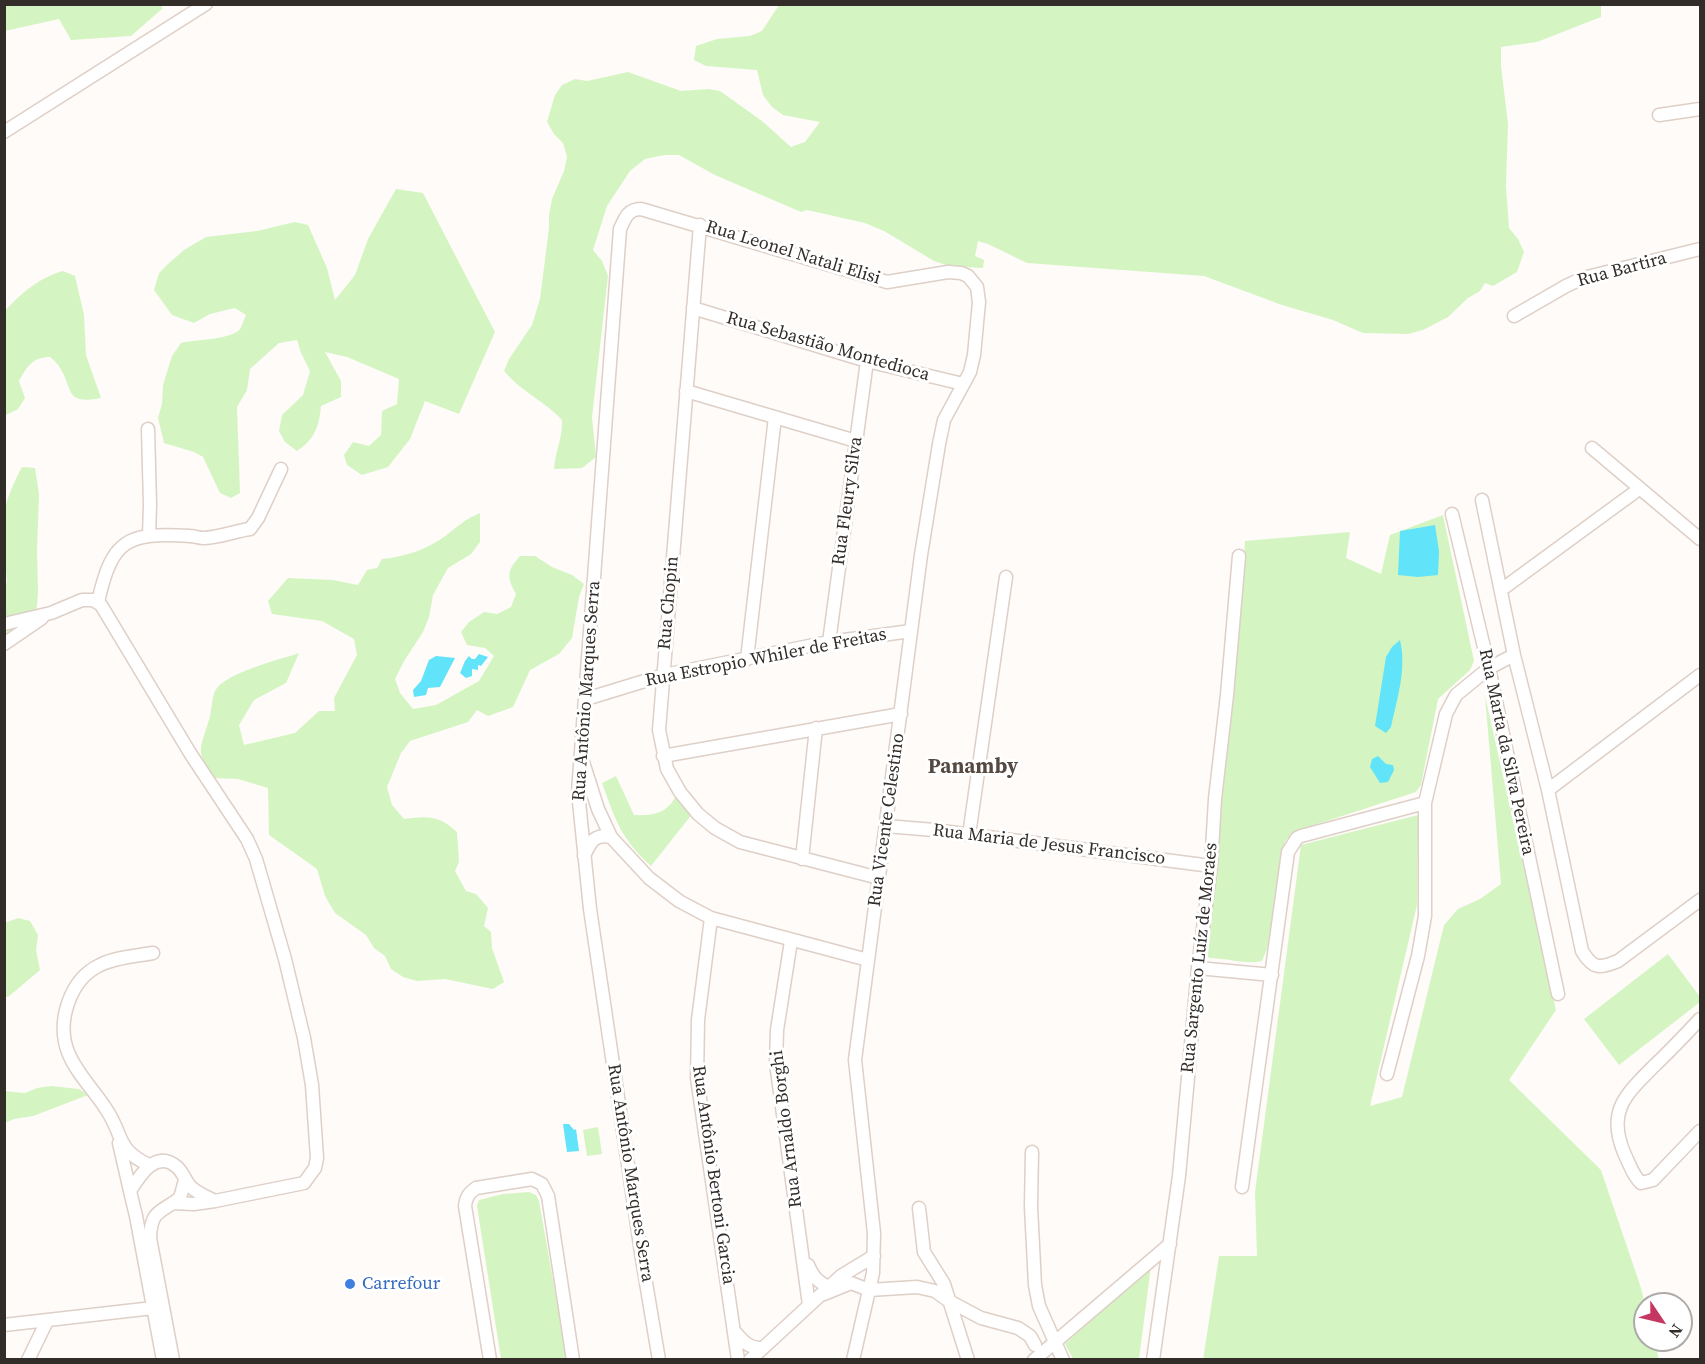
<!DOCTYPE html>
<html>
<head>
<meta charset="utf-8">
<style>
  body { margin:0 }
  #map { position:relative; width:1705px; height:1364px; overflow:hidden; background:#fefbf9; font-family:"Source Serif 4",serif }
  canvas { display:block }
  .frame { position:absolute; inset:0; border:6px solid #332d2a; pointer-events:none }
  .north { position:absolute; left:1633px; top:1292px; width:60px; height:60px; box-sizing:border-box; background:#fff; border:2px solid #adabaa; border-radius:50%; rotate:125deg; font-size:16px; font-weight:700; line-height:24px; text-align:center; color:#332d2a }
  .north::after { content:''; display:block; margin:auto; width:21px; height:27px; background:#c53762; clip-path:polygon(50% 0,100% 100%,50% 72%,0 100%) }
</style>
</head>
<body>
<div id="map">
<canvas width="1705" height="1364"></canvas>
<div class="frame"></div>
<div class="north">N</div>
</div>
<script>
const ctx = document.querySelector('canvas').getContext('2d');
ctx.lineJoin = 'round';
function fillPath(path, color) {
  ctx.fillStyle = color;
  ctx.fill(path, 'evenodd');
}
function strokePath(path, color, width, dash) {
  ctx.strokeStyle = color;
  ctx.lineWidth = width;
  ctx.lineCap = dash ? 'butt' : 'round';
  ctx.setLineDash(dash || []);
  ctx.stroke(path);
}
function write(font, color, halo, rows, align = 'center') {
  ctx.font = font + ' "Source Serif 4",serif';
  ctx.lineWidth = 6;
  ctx.setLineDash([]);
  ctx.textBaseline = 'middle';
  ctx.strokeStyle = halo;
  ctx.fillStyle = color;
  for (const [text, x, y, turn = 0] of rows) {
    ctx.save();
    ctx.translate(x, y);
    ctx.rotate((+turn || 0) * Math.PI / 180);
    ctx.textAlign = isNaN(turn) ? turn : align;
    if (halo) ctx.strokeText(text, 0, 0);
    ctx.fillText(text, 0, 0);
    ctx.restore();
  }
}
fillPath(new Path2D(`
  M160,5L163,8L131,36L71,40L59,19L5,31V5Z
  M779,5L1601,4V17L1537,42L1501,47V66L1508,124L1506,186L1509,228L1518,239L1524,252L1517,272L1493,286L1485,283L1480,291L1468,298L1448,317L1423,330L1408,334L1363,333L1333,320L1282,305L1204,276L1027,263L988,244L978,241L975,256L984,260L983,268L949,266L934,261L884,231L865,223L807,210L801,212L715,175L679,155H664L645,159L630,171L607,206L593,250L602,261L608,276L592,417L596,457L582,468L554,469C555,452 563,437 562,420C545,401 520,391 504,371L509,359L532,325L540,299L549,228V215L552,199L564,171L567,157L563,143L554,134L547,122L555,95L562,85L575,79L587,81L628,72L681,91L708,89L720,91L762,121L791,147L805,142L820,122L783,115L772,107L763,95L757,70L706,66L694,60L696,46L717,39L750,36L762,31Z
  M396,189L423,193L495,332L459,414L425,401L410,439L388,467L362,475L347,465L344,455L353,442L369,446L381,435L382,411L397,404L399,379L347,357L325,352L341,381V397L321,406C319,427 315,439 297,451L285,442L279,431L282,415L303,395L310,371L301,353L297,340L279,343L250,369L247,390L237,407L240,493L231,498L220,493L203,457L194,452L164,443L158,418L162,404L163,385L172,356L181,343C196,339 231,340 240,329C242,326 244,319 246,315L235,308L210,314L194,323L172,315L154,290L159,273L168,264L184,250L206,237L257,231L295,222L308,225L327,268L335,300L355,275L368,239Z
  M63,271L75,276L84,315L86,355L101,398C64,405 74,390 60,368C58,364 54,360 50,357C33,357 27,366 19,381L25,398L18,409L6,415L4,414L5,311C20,294 40,277 63,271Z
  M22,467L35,468L39,494L37,551L38,592L36,618L16,644L5,635L4,582L7,583C6,561 1,533 5,511C6,499 16,478 22,467Z
  M480,513V542L471,554L448,568L433,595L429,617L423,632L404,661L395,679L400,693L413,709L436,705L479,681L494,656L485,648L467,645L461,632L469,622L484,612L497,614L511,607L516,594C506,576 507,571 520,556H535L552,567L572,575L584,584L579,597L572,638L559,654L530,670L513,707L488,716L477,710L468,722L410,741L401,753L387,787L392,805L404,819C428,816 438,815 457,832L459,862L455,871L466,891L476,894L488,908L484,926L491,932L492,948L504,982L493,989L445,979L417,981L403,977L391,969L385,956L374,948L366,935L335,913L325,896L317,869L269,835L268,788L238,779L215,778C196,752 199,752 208,723C212,713 211,701 215,691C224,673 279,660 299,653L286,683L254,700L239,725L244,745L295,733L319,711H335L334,698L357,655L354,639L322,621L272,614L268,601L288,578L333,580L358,585L367,570L377,568L382,559C404,557 425,550 444,537C456,528 465,519 480,513Z
  M1443,515L1474,661L1470,670L1438,699L1421,785L1416,792L1296,831L1285,841L1267,949L1262,961C1245,965 1227,958 1209,958L1206,952L1232,704L1245,541L1350,532L1346,558L1381,574L1390,535Z
  M1485,696L1556,1010L1509,1080L1601,1170L1641,1288L1645,1304V1340H1654L1659,1359L1203,1360L1219,1256H1257L1255,1192L1301,845L1418,815L1417,905L1370,1106L1402,1097L1444,925L1458,909L1480,899L1501,884Z
  M616,776L634,815C654,816 669,813 677,793L693,813L651,866C621,839 615,819 602,783Z
  M18,918L30,921L38,935L36,950L40,970L8,997L4,996L5,923Z
  M1668,954L1700,997V1002L1619,1065L1584,1019Z
  M51,1086L79,1089L88,1095L33,1116L14,1119L5,1123L4,1091L25,1093L37,1088Z
  M598,1127L602,1154L587,1156L583,1130Z
  M529,1192L536,1195L539,1201L567,1359H501L477,1206L479,1200L503,1194Z
  M1151,1266L1139,1359H1073L1065,1344Z`), '#d4f5c2');
fillPath(new Path2D(`
  M1435,525L1439,551L1438,575L1418,577L1398,575L1400,531Z
  M1400,640C1407,669 1397,699 1391,727L1386,733L1375,726L1386,657L1392,647Z
  M479,654L488,657L481,666L478,665V670L472,669V676L466,678L460,673L465,661L469,656L472,659H475Z
  M436,656L455,658L440,687L428,688L426,695L414,697L413,690L421,681L429,660Z
  M1378,756L1386,764L1393,765L1394,770L1388,782L1380,783L1370,767L1372,759Z
  M563,1124H569L574,1130L576,1129L579,1151L567,1152Z`), '#61e3f9');
const minor = new Path2D(`
  M1659,115L1700,109
  M4,132L206,4
  M700,225L659,730L667,769L680,792L698,814L715,828L740,842L879,878
  M693,308L867,361L963,384
  M1514,316L1566,286L1583,278L1700,249
  M686,391L856,441
  M148,429L150,505L149,536
  M1592,448L1700,539
  M1482,500L1514,655L1548,790L1582,951C1593,969 1599,969 1618,961L1700,900
  M1452,514L1489,668L1558,994
  M1501,590L1639,489
  M98,602C112,539 127,532 190,536C194,536 199,538 203,538C218,538 235,531 250,529L258,518L281,469
  M4,624L51,613L82,600H93L101,605L190,753L247,839L256,859L285,959L304,1038L312,1085L317,1158L315,1168L304,1183L215,1201L194,1204L173,1203
  M829,642L867,361
  M4,644L42,618
  M747,659L775,417
  M586,699L664,675L829,642L911,631
  M663,756L901,714
  M583,762L598,809L611,837L649,878L679,901L711,918L868,960
  M1548,790L1700,675
  M886,826L934,830L1211,866
  M969,835L1006,577
  M584,856C590,843 594,833 611,837
  M802,859L816,728
  M711,918L698,1020L697,1078L738,1360
  M791,941L777,1030L776,1063L809,1305
  M1198,968L1272,975
  M1700,1019C1685,1035 1670,1051 1654,1066C1625,1095 1606,1112 1625,1155C1630,1165 1633,1176 1641,1183L1653,1180L1700,1131
  M1387,1074L1418,956L1425,916V803L1446,714L1456,695L1489,668L1514,655
  M119,1143L130,1191
  M1032,1152L1031,1207L1035,1285L1039,1306L1063,1360
  M149,1165C115,1149 124,1135 106,1109C94,1090 76,1073 68,1052C56,1022 70,979 100,965C116,957 136,956 153,953
  M1242,1187L1288,852L1297,838L1301,836L1425,803
  M919,1208L924,1252L944,1284L968,1360
  M808,1265C813,1277 818,1282 829,1287
  M824,1294L851,1283L869,1290L917,1287L935,1291L949,1301L981,1318L1018,1328L1030,1336L1035,1345
  M4,1325L153,1308
  M735,1332C743,1341 749,1349 762,1348
  M28,1360L47,1321
  M163,1360L136,1216L130,1191C140,1175 156,1149 177,1167C183,1172 185,1181 191,1187C197,1193 207,1197 215,1201
  M173,1360L150,1238C151,1209 161,1213 180,1198L185,1180
  M490,1360L465,1206C466,1197 469,1193 476,1188L532,1179L542,1184L548,1196L573,1360
  M659,1360L642,1259L590,909L578,792L620,229C625,218 628,209 641,209L887,282L948,272L961,273L968,276L977,287L979,302L974,355L970,372L944,420L939,444L921,555L855,1060L874,1233L873,1273L853,1360
  M750,1360L841,1276L874,1256
  M1034,1360L1170,1244
  M1153,1360L1179,1176L1198,968L1211,866L1215,799L1227,695L1239,556`);
strokePath(minor, '#decfc7', 15);
strokePath(minor, '#fff', 12);
for (const [x, y, r, color] of [
  [350,1284,6,"#3f7fe0"]
]) {
  const dot = new Path2D();
  dot.arc(x, y, r, 0, 2 * Math.PI);
  ctx.fillStyle = color;
  ctx.fill(dot);
  strokePath(dot, '#fff', 2);
}
write('18px', '#332d2a', '#fff', [
  ["Rua Leonel Natali Elisi",793,253,17],
  ["Rua Bartira",1622,270,-15],
  ["Rua Sebastião Montedioca",828,347,16],
  ["Rua Fleury Silva",848,501,-82],
  ["Rua Chopin",669,603,-85],
  ["Rua Estropio Whiler de Freitas",766,658,-11],
  ["Rua Antônio Marques Serra",587,691,-86],
  ["Rua Marta da Silva Pereira",1506,752,78],
  ["Rua Vicente Celestino",887,820,-82],
  ["Rua Maria de Jesus Francisco",1049,845,7],
  ["Rua Sargento Luíz de Moraes",1200,958,-84],
  ["Rua Arnaldo Borghi",787,1129,-97],
  ["Rua Antônio Marques Serra",630,1173,81],
  ["Rua Antônio Bertoni Garcia",713,1175,82]
]);
write('18px', '#366cbe', '#fff', [
  ["Carrefour",362,1284]
], 'left');
write('bold 21px', '#554942', '#fff', [
  ["Panamby",973,768]
]);
</script>
</body>
</html>
